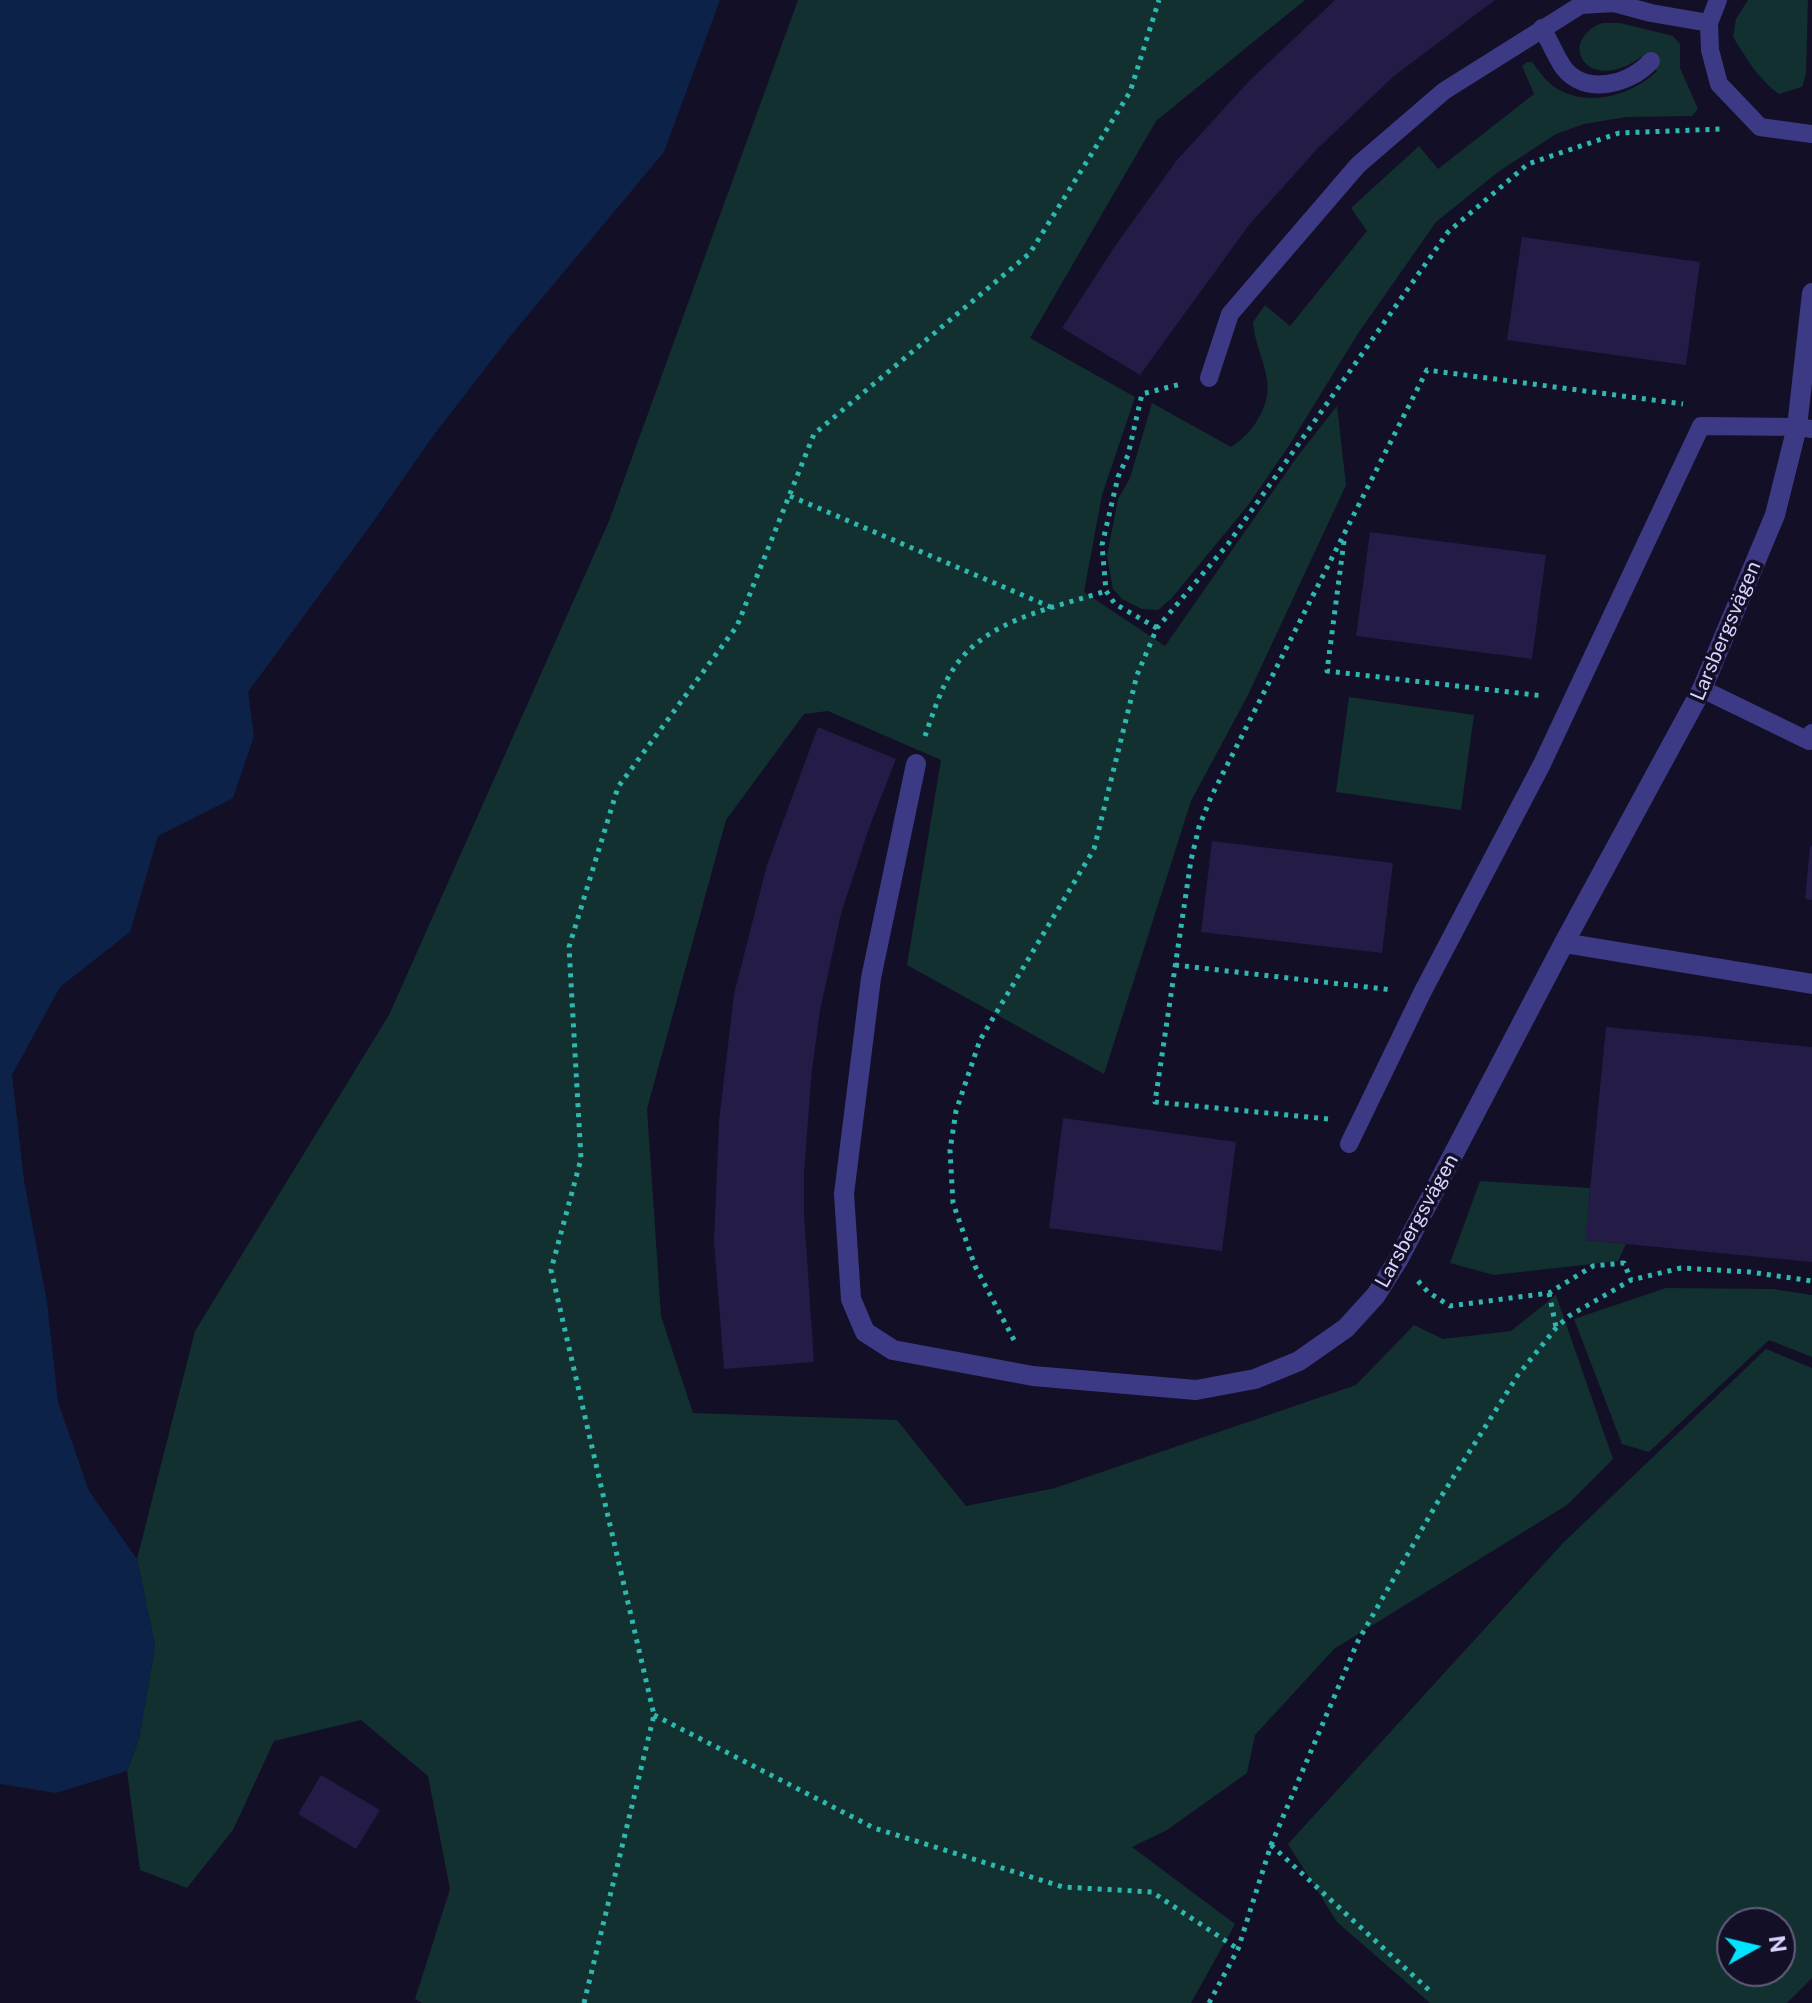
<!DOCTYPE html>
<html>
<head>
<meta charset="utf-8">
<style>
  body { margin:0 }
  #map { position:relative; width:1812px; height:2003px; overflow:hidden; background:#130f26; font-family:"Public Sans",sans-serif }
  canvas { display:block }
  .north { position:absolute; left:1716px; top:1907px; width:80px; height:80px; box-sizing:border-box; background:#130f26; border:2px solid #625e7d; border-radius:50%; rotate:82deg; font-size:22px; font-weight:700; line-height:32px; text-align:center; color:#d9d4ff }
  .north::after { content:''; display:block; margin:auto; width:28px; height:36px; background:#00e5ff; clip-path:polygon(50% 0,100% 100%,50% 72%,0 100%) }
</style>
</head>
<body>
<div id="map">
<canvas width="1812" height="2003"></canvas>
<div class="north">N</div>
</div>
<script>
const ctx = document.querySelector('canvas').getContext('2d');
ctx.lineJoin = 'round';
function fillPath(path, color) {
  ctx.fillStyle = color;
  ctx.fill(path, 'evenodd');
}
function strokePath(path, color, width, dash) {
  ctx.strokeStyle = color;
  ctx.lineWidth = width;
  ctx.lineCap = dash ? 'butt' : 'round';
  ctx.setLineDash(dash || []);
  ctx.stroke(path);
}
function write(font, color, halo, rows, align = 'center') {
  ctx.font = font + ' "Public Sans",sans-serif';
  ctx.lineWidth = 7;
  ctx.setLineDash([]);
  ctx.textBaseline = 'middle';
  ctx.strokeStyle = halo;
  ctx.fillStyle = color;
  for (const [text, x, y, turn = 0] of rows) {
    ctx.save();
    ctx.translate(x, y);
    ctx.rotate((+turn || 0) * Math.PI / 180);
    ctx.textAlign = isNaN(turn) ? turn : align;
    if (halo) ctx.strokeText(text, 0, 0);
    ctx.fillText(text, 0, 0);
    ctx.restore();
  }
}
fillPath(new Path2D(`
  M798,0H1305L1156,121L1030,338L1135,397L1102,495L1084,592L1165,646L1297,457L1337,406L1346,485L1248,695L1191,801L1104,1074L907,965L941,760L828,711L804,714L726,820L647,1109L661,1316L693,1413L897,1420L966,1506L1055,1488L1356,1385L1414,1325L1443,1339L1511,1331L1556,1295L1613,1459L1567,1505L1334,1649L1255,1735L1247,1773L1167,1830L1132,1847L1235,1924L1191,2003H422L415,1999L450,1889L428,1776L361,1720L274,1741L233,1830L187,1888L140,1870L127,1771L139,1738L155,1646L137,1559L195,1331L389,1015L609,521Z
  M1748,0H1808L1806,74L1802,87L1779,94C1758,79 1747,59 1733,37L1736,19Z
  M1602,23H1620L1673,36L1680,44V68L1698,109L1692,116L1626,117L1584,124L1556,134L1498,172L1436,222L1357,335L1290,444L1249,504L1171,599L1158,610L1142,609L1122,599L1113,589L1107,556L1118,499L1130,478L1152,403L1231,447C1246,437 1256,426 1263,409C1277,379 1255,353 1253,322L1265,305L1290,326L1367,231L1351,208L1419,146L1438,169L1534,94L1522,66L1527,62H1532C1538,70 1545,80 1553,86C1586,109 1631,96 1657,71L1651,62L1641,57C1589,96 1555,42 1602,23Z
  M1349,697L1474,715L1461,810L1336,792Z
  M1480,1181L1590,1188L1586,1240L1626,1244L1618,1261L1494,1275L1450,1263Z
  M1666,1288L1773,1289L1812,1295V1357L1769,1340L1649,1452L1622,1444L1574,1319Z
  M1766,1349L1812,1368V1978L1787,2003H1430L1337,1922L1288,1844L1563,1543ZM1732,1923H1780V1971H1732Z`), '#12302f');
fillPath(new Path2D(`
  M0,0H720L664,152L508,339L433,436L373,522L248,692L254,736L233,798L158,836L130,932L60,987L12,1075L24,1180L47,1302L58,1402L89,1491L137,1559L155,1646L139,1738L127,1771L56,1793L0,1784Z`), '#0c2248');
fillPath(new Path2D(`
  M1335,0H1495L1394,76L1318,148L1249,225L1140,375L1062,328L1115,246L1177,160L1250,80Z
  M1522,237L1700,262L1686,365L1507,340Z
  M1370,532L1546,555L1532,659L1356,636Z
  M818,727L896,759L869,828L841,914L820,1011L812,1070L804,1171V1213L814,1362L724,1369L714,1241L719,1121L734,994L767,865Z
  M1212,841L1393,863L1382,953L1201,932Z
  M1810,846H1812V900L1805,899Z
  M1606,1027L1812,1047V1262L1585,1240Z
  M1063,1118L1236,1142L1222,1251L1049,1228Z
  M321,1775L380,1810L356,1849L298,1814Z`), '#241b47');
strokePath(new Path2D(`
  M790,496L1053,608
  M1344,541L1327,671L1544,696
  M1157,628L1115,604L1106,591L1102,545L1118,477L1128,455L1142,394L1181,384
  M925,736C933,714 941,687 954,668C986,619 1054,608 1106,591
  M1175,965L1393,990
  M1328,1119L1155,1102L1191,860L1199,827L1211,797L1427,370L1683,404
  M1418,1281L1428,1292L1450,1306L1549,1293L1593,1266L1624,1263L1631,1280
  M1549,1293L1556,1327
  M1014,1340L975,1266L953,1203L950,1150L956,1111L980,1040L1094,849L1137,675L1157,628L1228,544L1448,232L1528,164L1619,133L1722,129
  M654,1715L874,1828L1063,1887L1152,1892L1238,1949
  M1271,1845L1430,1991
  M584,2003L654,1715L551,1270L581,1159L569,947L618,787L737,626L814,434L1030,253L1130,92L1159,0
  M1209,2003L1238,1949L1271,1845L1358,1641L1437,1503L1518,1375L1556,1328L1569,1316L1631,1280L1681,1268L1750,1272L1812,1281`), '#2fb8b0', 5, [4, 6]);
strokePath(new Path2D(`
  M1718,0L1709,23L1710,50L1719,84L1760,127L1812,134
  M1542,28C1549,40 1555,55 1563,67C1584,96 1630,85 1651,61
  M1209,378L1230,314L1358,165L1444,91L1581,5L1614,3L1651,13L1709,23
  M1702,689L1809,741L1812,733
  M1349,1144L1422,993L1542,764L1701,426L1797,427L1812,429`), '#3d3a85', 18);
strokePath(new Path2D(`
  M916,764L871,978L844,1194L851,1299L865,1332L893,1350L1033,1376L1196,1390L1255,1379L1299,1361L1346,1328L1376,1295L1398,1260L1564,943L1702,689L1775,515L1797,427L1812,293
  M1564,943L1812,984`), '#3d3a85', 20);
write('20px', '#d9d4ff', '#130f26', [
  ["Larsbergsvägen",1726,631,-67],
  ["Larsbergsvägen",1417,1221,-61]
]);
</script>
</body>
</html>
